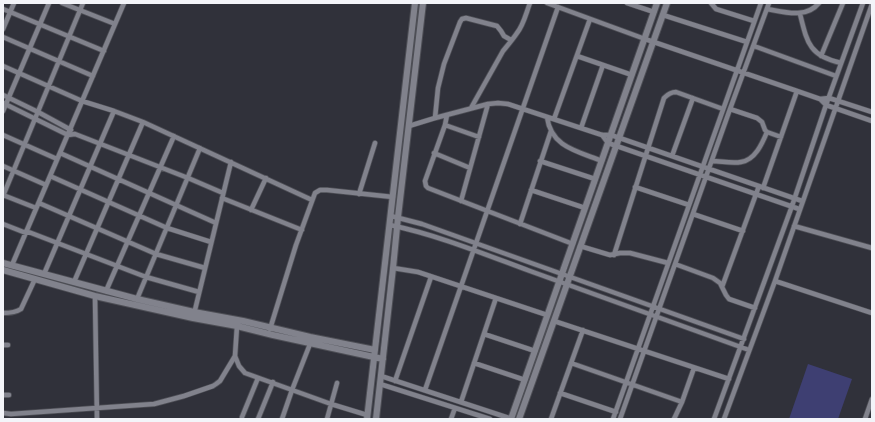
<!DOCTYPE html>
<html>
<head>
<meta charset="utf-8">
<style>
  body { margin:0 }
  #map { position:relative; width:875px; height:422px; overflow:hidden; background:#30313a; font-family:"Libre Baskerville",serif }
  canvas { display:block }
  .frame { position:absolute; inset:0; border:4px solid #f3f4f9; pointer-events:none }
</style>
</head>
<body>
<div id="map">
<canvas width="875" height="422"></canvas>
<div class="frame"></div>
</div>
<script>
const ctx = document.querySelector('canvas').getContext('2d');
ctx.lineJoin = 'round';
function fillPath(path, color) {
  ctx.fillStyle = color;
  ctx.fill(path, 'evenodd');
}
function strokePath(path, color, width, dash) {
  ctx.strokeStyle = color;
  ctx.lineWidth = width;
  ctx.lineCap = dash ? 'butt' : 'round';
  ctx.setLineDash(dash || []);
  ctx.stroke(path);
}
fillPath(new Path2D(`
  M808,364L852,379L838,419H789Z`), '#3e3f72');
const street = new Path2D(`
  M62,3L115,24
  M547,3L645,39L797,91L820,99L826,105L872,121
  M627,3L654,12
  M711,3L716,9L754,21
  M3,9L104,51
  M767,9C784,12 806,19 819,3
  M800,14C807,42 809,56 841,63
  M663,15L747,42
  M3,29L14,3
  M3,37L93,76
  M754,46L836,76
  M577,56L632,75
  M821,56L843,3
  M3,66L82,101L114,111L143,122L312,200
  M3,95L38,112L71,130
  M820,99L829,98L872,112
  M3,103L68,135L75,134L188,178L223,193
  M471,108L503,51C508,45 513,39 517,33C524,24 526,13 530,3
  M730,109L757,118L762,122L765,130L767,132L781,137
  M3,111L49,3
  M447,115L445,125L425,181L426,186L428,188L573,244
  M547,117C551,147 577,151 602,161
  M435,118L438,88L444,64L460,22L462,19L466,18L497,26L501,31L504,36L511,40
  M554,119L590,19
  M445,125L479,137
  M409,126L435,118L488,104L498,103L508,104L523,109L602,135H611L802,201
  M581,128L603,65
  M3,135L57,159
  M602,135L608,143L799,209
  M60,153L216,223
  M434,153L470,168
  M672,156L693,98
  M540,161L595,179
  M712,161C721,161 732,164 741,162C755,160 762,144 767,132
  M3,166L46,185
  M50,176L167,228L211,242
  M635,187L689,205
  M763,188L797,91
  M531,190L585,208
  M359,194L375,143
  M3,195L36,208
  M3,196L83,3
  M222,198L302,230
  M461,201L488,104
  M39,203L156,254L205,268
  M251,210L266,178
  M693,214L743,231
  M391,216L422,224L744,339
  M3,224L26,233
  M520,224L551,131
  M390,225C438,235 484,254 530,271C603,297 676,324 749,350
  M794,226L872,248
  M26,231L146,277L199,292
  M580,246L610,255L620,253H630L668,263
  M614,255L664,98C668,94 671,92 676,92L723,109
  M675,264L713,278L720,283L726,295L729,299L755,308
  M12,265L124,3
  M393,268L418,272L547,315
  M44,274L114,111
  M775,281L872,313
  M74,282L143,122
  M722,287L759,186
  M106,291L174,136
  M95,296L97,419
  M137,299L200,148
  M3,313C9,313 15,313 21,309L35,279
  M194,314L231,162
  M554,321L729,379
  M270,329L296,245L315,193L320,190H327L393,197
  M484,334L535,351
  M3,345H8
  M235,356L239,366L245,373L331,404L367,415
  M474,363L525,380
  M571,363L682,402
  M381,376L512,419
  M395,381L431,277
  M380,384L490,419
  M425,390L558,7
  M560,393L616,412
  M3,395H9
  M461,402L496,298
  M3,413L11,414L154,404L184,396L213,386L216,384L220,381L235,356L237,326
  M242,417L258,378
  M258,419L273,382
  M282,419L292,390L310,344
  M327,419L337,383
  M451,419L455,408
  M551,419L583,330
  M613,419L761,3
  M620,419L730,109L769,3
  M674,419L682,402L694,368
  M714,419L792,206L826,105L863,3
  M724,419L775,281L872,4
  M865,419L872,399`);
const secondary = new Path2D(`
  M3,263L137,299L194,312L243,321L310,337L375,350
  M3,270L95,296L193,318L237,326L273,335L383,359
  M367,419L415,3
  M376,419L393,268L398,217L423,3
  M511,419L657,3
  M519,419L667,3`);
strokePath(street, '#4d4e55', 6);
strokePath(secondary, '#4d4e55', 8);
strokePath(street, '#81828c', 4.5);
strokePath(secondary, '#81828c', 6);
</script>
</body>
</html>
